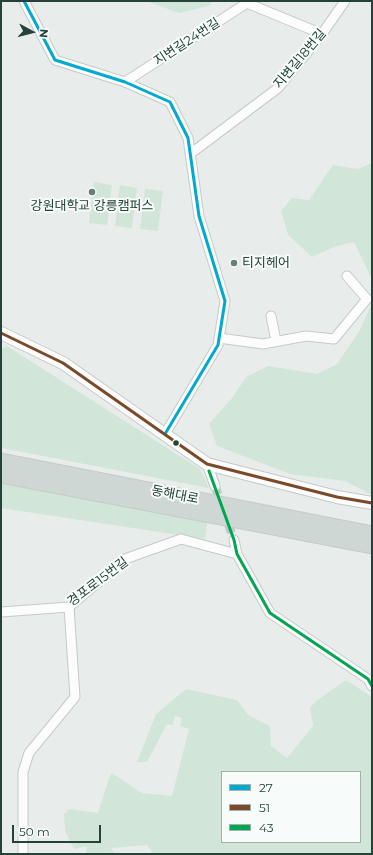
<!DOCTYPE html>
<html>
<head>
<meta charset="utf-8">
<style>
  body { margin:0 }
  #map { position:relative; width:373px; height:855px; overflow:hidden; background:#e8edeb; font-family:Montserrat,sans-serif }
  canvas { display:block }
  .frame { position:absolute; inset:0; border:2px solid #24423a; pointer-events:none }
  .legend { position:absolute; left:221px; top:771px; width:140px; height:72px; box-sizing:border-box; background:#f7fbf9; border:1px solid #a3b1ad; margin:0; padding:5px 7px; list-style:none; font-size:12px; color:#24423a }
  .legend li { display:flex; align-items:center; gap:8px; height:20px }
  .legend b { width:20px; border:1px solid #a3b1ad }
  .north { position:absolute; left:12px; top:12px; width:40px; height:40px; -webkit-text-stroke:3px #f7fbf9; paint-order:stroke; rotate:97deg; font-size:11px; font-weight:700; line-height:16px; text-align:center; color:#24423a }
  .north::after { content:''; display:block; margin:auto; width:14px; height:18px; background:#24423a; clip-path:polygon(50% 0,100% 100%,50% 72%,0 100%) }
  .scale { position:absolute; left:12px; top:825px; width:89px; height:18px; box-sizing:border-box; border:2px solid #24423a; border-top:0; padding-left:5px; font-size:12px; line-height:14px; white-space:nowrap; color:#24423a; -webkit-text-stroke:3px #f7fbf9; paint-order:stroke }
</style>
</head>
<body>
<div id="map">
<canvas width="373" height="855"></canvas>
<div class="frame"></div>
<ul class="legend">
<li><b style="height:5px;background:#00a9ce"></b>27</li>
<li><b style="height:5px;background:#7a4b2a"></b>51</li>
<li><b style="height:5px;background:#00a651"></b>43</li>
</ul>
<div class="north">N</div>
<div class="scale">50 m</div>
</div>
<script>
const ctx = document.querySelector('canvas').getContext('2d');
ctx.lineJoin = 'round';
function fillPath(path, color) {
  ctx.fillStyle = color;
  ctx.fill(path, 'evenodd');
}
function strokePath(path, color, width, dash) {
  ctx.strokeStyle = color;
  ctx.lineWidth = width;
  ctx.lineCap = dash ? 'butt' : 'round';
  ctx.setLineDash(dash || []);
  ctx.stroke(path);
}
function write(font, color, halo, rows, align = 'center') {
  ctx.font = font + ' Montserrat,"Noto Sans KR",sans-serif';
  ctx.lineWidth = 4;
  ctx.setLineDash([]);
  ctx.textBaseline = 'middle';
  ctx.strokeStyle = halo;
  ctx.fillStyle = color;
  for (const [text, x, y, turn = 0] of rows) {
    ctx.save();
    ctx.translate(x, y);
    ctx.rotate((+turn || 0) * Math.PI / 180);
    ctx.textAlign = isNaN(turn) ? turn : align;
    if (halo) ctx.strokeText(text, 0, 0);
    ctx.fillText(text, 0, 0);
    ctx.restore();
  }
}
fillPath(new Path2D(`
  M146,1H213L209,6L179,13Z
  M372,163V279L354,242L334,247L312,257L288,235L281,211L292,198L309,200L333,165L358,169Z
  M94,182L112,185L107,225L89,223Z
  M120,185L137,188L132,228L115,226Z
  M145,189L163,191L158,231L140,229Z
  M372,303V495L345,481L290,474L217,446L209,424L232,398L246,377L268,366L317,374L337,364L360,330Z
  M7,346L200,469L209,488L1,448V349Z
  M1,481L208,518L205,539L1,508Z
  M346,680L372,697V854H153L147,845L111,848L115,854H86L87,846L74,849L65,831L64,814L69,809L98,813L109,778L112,773L142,793L172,796L189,729L180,726L182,718L175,716L173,725L167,724L147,762H137L156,714L186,689L237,700L248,715L270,726L271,746L287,758L313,726L310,708L316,701ZM222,772H360V842H222Z`), '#d1e6d8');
strokePath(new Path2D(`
  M215,486L234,540`), '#c1cbc8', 9, [9, 4.5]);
const minor = new Path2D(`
  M24,1L55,60L125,82L170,102L188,138L199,216L225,301L218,345L165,434
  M247,3L322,34
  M125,82L247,3L248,1
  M190,154L278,88L322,34L345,1
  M271,316L276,341
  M219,338L263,344L306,336L334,339L367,299L347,276
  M207,464L215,486
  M234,540L237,554L270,613L368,679L372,686
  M1,612L69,607L125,559L181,539L237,554
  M23,854V772L29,753L75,697L69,607`);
const tertiary = new Path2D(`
  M1,333L63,363L207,464L337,497L372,503`);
const primary = new Path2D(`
  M1,461L372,534
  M1,475L372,546`);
strokePath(minor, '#c5cac8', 11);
strokePath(tertiary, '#c5cac8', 14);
strokePath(primary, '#c3ccc9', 17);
strokePath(minor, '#fcfcfc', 9);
strokePath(tertiary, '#fcfcfc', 12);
strokePath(primary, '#cfd7d5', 15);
strokePath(new Path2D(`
  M24,1L55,60L125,82L170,102L188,138L199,216L225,301L218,345L165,434`), '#00a9ce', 3);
strokePath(new Path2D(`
  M1,333L63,363L207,464L337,497L372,503`), '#7a4b2a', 3);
strokePath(new Path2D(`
  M209,471L234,540L237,554L270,613L368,679L372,686`), '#00a651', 3);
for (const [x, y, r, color] of [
  [92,192,4,"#697e78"],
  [234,263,4,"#697e78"],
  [176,443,3.5,"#24423a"]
]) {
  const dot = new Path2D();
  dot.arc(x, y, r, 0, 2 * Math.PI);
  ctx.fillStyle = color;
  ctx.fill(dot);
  strokePath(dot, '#f7fbf9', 1.5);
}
write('13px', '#24423a', '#f7fbf9', [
  ["지변길24번길",187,42,-33],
  ["지변길18번길",300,59,-50],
  ["동해대로",175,495,11],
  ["경포로15번길",98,582,-37]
]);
write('13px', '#24423a', '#f7fbf9', [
  ["강원대학교 강릉캠퍼스",92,206],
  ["티지헤어",242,263,"left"]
]);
</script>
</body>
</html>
